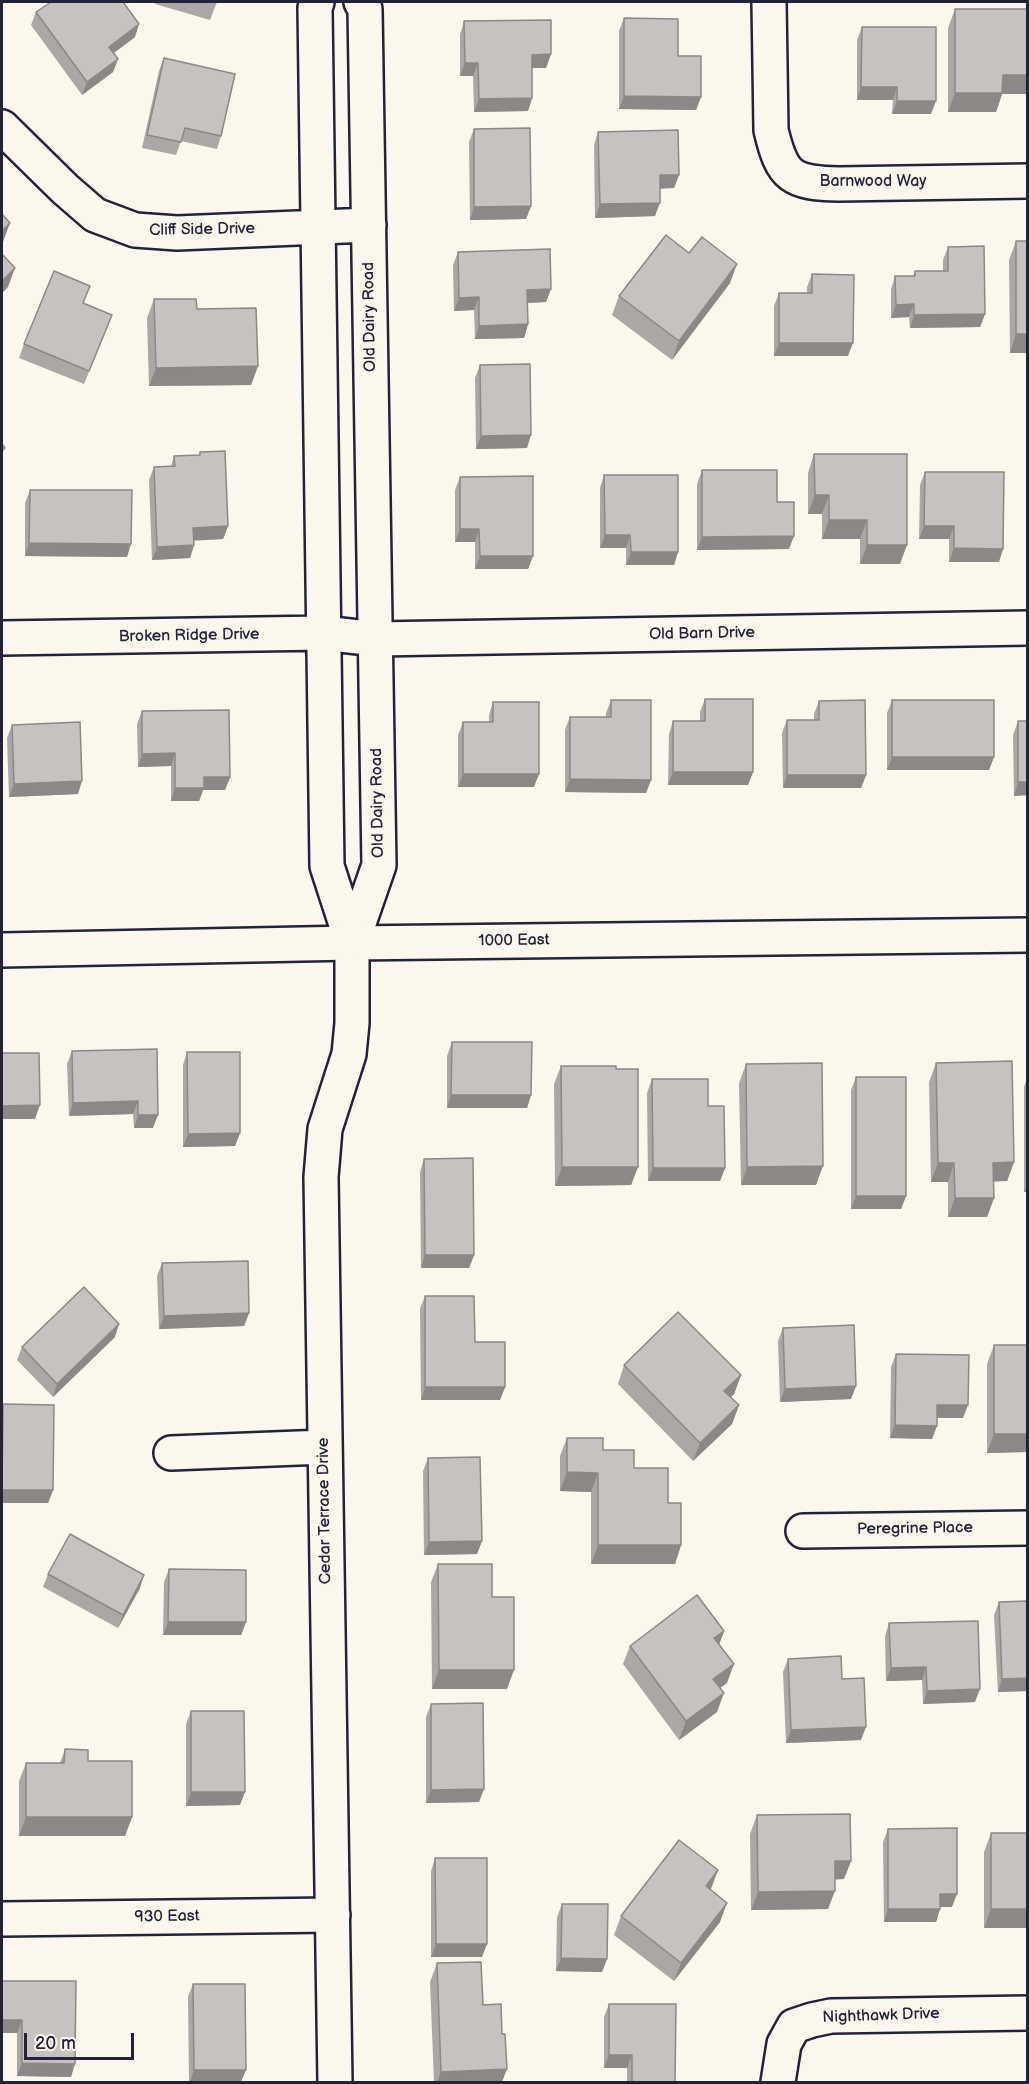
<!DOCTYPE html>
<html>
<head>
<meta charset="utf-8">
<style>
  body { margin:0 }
  #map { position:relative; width:1029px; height:2084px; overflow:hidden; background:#fbf7ec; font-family:"Balsamiq Sans",sans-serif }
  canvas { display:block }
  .frame { position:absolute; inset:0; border:3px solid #22223b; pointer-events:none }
  .scale { position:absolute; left:24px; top:2033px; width:110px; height:27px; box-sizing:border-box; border:3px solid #22223b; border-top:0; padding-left:8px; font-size:18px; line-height:21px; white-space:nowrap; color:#22223b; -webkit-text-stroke:4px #fbf7ec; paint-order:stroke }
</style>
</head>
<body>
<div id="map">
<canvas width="1029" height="2084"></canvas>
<div class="frame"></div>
<div class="scale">20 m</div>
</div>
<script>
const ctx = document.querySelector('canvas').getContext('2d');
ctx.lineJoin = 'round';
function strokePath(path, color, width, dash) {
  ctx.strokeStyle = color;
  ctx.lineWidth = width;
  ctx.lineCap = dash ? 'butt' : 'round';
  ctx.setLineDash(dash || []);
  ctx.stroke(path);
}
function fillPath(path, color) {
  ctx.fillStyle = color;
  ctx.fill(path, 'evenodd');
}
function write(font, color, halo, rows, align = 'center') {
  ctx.font = font + ' "Balsamiq Sans",sans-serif';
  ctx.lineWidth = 4.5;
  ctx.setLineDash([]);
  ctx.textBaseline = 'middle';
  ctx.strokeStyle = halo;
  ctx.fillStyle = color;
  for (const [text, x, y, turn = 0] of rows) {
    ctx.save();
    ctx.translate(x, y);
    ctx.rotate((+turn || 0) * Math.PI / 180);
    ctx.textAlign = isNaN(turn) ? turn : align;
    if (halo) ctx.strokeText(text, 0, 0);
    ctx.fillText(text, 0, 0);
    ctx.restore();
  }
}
const minor = new Path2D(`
  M317,2L315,8L327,866L352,943V1023L349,1054L325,1129L321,1177L335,2082
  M769,2L771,130C782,177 791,183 839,184L1028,181
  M2,127L65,189L95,215L135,230L177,233L369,225
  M2,638L323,633L376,639L1028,628
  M352,943L379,865L365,9L361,2
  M171,1453L324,1447
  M803,1531L1028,1528
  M2,1919L333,1915
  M778,2082L784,2044L794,2026L812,2020L831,2016L1028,2013`);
const tertiary = new Path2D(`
  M2,950L352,943L1028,935`);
strokePath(minor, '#22223b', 38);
strokePath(tertiary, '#22223b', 38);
strokePath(minor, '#fbf7ec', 33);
strokePath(tertiary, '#fbf7ec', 33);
fillPath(new Path2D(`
  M156,2H217L210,20L155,4Z
  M955,9H1028V94H1002L996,112H948V28Z
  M36,12L135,37L114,53L118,59L113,72L82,95L31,25Z
  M624,18L678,56L701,97L696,110L619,109V31Z
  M464,21L551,54L546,68H532V98L528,111L474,112L473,76H460V35Z
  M862,27L931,114H892L893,100H857V40Z
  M164,58L221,136L217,149L181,141L176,155L142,148L159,71Z
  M474,129L531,206L526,219L470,220L469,142Z
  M598,132L679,175L674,188H660L655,216L595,218L594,145Z
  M1016,241H1028V353H1010L1009,260Z
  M948,247L985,314L980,327L910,328L909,317L891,318V289L895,276H913L915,271H943V260Z
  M458,252L551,289L546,302L528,303V324L524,338L475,339L474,310L454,311L453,265Z
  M812,274L848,356H774V306L779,293H807V287Z
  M730,283L672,360L612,315L619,296Z
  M154,299L197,309L258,366L251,385L149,386L147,318Z
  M112,315L84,384L19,358L24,344Z
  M480,365L527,448L476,449L475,378Z
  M200,452L228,526L223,539L194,540V545L190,558L152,560L149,480L154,467L171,466L174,456L199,455Z
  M814,454L900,564H860V539H822V514H808V473Z
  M702,470L777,502L789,549L697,550V484Z
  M925,472L999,562H949V539H919L920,485Z
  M604,475L678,552L674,565H626V548H600V488Z
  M460,477L533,556L528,569H475V542H455V490Z
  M30,490L127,557L25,556V503Z
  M705,699L753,772L748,785H668L669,734L673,721H700V712Z
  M611,700L651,780L646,793L565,792V730L570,717H606V713Z
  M892,700L994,757L989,770H887V713Z
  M819,701L866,775L861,788H783L782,733L787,720H814V714Z
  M493,702L534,787H458V735L463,722H489V715Z
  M142,711L230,777L225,790H203L199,801H171V766L138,767L137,724Z
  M1018,721L1028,795L1014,796L1013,735Z
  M12,725L78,794L9,797L7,738Z
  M452,1042L531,1095L527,1108H447V1056Z
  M157,1049L153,1128H134L133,1114L69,1116L67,1064L72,1051Z
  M187,1052L240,1133L235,1146L183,1147V1065Z
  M936,1063L1014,1162L1007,1181H993L994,1198L987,1217H948V1182H931L929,1082Z
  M746,1064L816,1185H741L739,1083Z
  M561,1066L638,1167L631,1185L555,1186L554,1084Z
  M856,1077L906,1196L901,1209H851V1090Z
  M1028,1077V1192H1024V1087Z
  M652,1079L708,1106L725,1168L720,1181H648L647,1093Z
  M424,1159L474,1255L469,1268H421L420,1172Z
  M162,1263L249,1313L244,1326L159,1329L157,1276Z
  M425,1296L475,1342L505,1387L500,1400H421L420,1309Z
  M783,1328L856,1386L851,1399L780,1402L778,1341Z
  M115,1337L53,1397L17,1360L22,1347Z
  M994,1345L1026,1452L987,1453V1364Z
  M896,1354L963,1418H937L932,1439L890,1438L891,1367Z
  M624,1365L741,1375L734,1394L731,1397L739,1405L732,1424L693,1461L618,1384Z
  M3,1404L53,1490L48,1503H2V1408Z
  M567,1438L603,1450L634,1468L668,1503L681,1545L675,1564H591V1492L560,1491V1456Z
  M428,1458L482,1541L477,1554L424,1555L423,1471Z
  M438,1564L492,1597L507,1689H432L431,1582Z
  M169,1569L246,1622L241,1635H163L164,1582Z
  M48,1574L140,1588L118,1628L43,1587Z
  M999,1602L1028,1691L998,1692L994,1615Z
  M889,1623L975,1702L923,1704L922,1680L886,1681L885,1636Z
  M724,1631L719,1645L727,1683L720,1688L717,1712L679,1740L623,1664L630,1646Z
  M788,1659L842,1679L861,1740L786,1743L783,1672Z
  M431,1704L479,1802L426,1803V1717Z
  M191,1711L240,1805L186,1806V1724Z
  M65,1749L88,1761L132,1817L125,1836H19V1781L26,1763H60Z
  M757,1815L851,1861L844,1879H835L828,1909L751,1910L750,1834Z
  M888,1829L952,1907H940V1909L936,1922H884L883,1842Z
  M991,1833H1028L984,1928V1852Z
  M435,1858L482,1957H431V1871Z
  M711,1889L710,1890L720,1922L674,1981L614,1935L621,1916Z
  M562,1904L607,1959L602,1972L556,1971L557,1917Z
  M437,1963L483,2005L502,2082H434L430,1982Z
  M2,1981L71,2077L17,2076V2033H2Z
  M193,1984L241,2082H189L188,1997Z
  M609,2004L675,2082H627V2068H604V2017Z`), '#aaa7a5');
fillPath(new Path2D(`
  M139,24L135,37L104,60L109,47Z
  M551,54L546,68H527L532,55Z
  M118,59L113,72L82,95L87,82Z
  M465,63H478L473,76H460Z
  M1003,75H1028V94H1002L996,112H948L955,93Z
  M861,87H897L893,100H857Z
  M624,96L701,97L696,110L619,109Z
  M532,98L528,111L474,112L479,99Z
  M897,101H936L931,114H892Z
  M660,175H679L674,188L655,189Z
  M660,203L655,216L595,218L600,204Z
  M531,206L526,219L470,220L474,207Z
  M10,223L3,242L2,243V231Z
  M737,264L730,283L672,360L679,341Z
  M15,268L8,287L2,293V281Z
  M551,289L546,302L522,303L527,290Z
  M479,297L474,310L454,311L459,298Z
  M914,304L909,317L891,318L896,305Z
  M985,314L980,327L910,328L914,315Z
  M528,324L524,338L475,339L479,326Z
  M1016,334H1028V353H1010Z
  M779,343H853L848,356H774Z
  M258,366L251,385L149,386L156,368Z
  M531,435L527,448L476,449L481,436Z
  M815,495H829L822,514H808Z
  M829,520H867L860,539H822Z
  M228,526L223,539L189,541L193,528Z
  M924,526H954L949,539H919Z
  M460,529H479L475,542H455Z
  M605,535H630L626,548H600Z
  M794,536L789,549L697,550L702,537Z
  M29,543L131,544L127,557L25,556Z
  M194,545L190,558L152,560L157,547Z
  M867,545H907L900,564H860Z
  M954,548L1003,549L999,562H949Z
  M631,552H678L674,565H626Z
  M480,556H533L528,569H475Z
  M175,753L171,766L138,767L142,754Z
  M892,757H994L989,770H887Z
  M673,772H753L748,785H668Z
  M463,774H539L534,787H458Z
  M787,775H866L861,788H783Z
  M204,777H230L225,790H203L199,801H171L175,788Z
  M570,779L651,780L646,793L565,792Z
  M82,781L78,794L9,797L14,784Z
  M1018,782H1028V795L1014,796Z
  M451,1095H531L527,1108H447Z
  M138,1101L133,1114L69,1116L73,1103Z
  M40,1105L35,1119H2V1106Z
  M138,1115H158L153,1128H134Z
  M240,1133L235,1146L183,1147L188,1134Z
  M1014,1162L1007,1181L986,1182L993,1163Z
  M938,1163H954L948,1182H931Z
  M823,1166L816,1185H741L747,1167Z
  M562,1167H638L631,1185L555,1186Z
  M653,1168H725L720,1181H648Z
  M1028,1183V1192H1024Z
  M856,1196H906L901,1209H851Z
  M955,1198H994L987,1217H948Z
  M425,1255H474L469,1268H421Z
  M249,1313L244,1326L159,1329L164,1316Z
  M119,1324L115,1337L53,1397L57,1384Z
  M741,1375L734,1394L718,1410L724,1391Z
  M856,1386L851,1399L780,1402L785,1389Z
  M425,1387H505L500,1400H421Z
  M739,1405L732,1424L693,1461L700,1443Z
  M937,1405H968L963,1418H932Z
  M895,1425L937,1426L932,1439L890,1438Z
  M1028,1432V1449L1026,1452L987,1453L994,1434Z
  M567,1472L598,1473L591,1492L560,1491Z
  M2,1490H53L48,1503H2Z
  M482,1541L477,1554L424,1555L429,1542Z
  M598,1545H681L675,1564H591Z
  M144,1575L140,1588L118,1628L123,1615Z
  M168,1622H246L241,1635H163Z
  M724,1631L717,1650L714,1638Z
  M734,1664L727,1683L706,1698L713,1679Z
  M926,1667L922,1680L886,1681L891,1668Z
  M439,1670H514L507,1689H432Z
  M1028,1678V1691L998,1692L1002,1679Z
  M980,1689L975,1702L923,1704L927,1691Z
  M724,1693L717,1712L679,1740L686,1721Z
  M866,1727L861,1740L786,1743L791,1730Z
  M484,1789L479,1802L426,1803L431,1790Z
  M191,1792H245L240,1805L186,1806Z
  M26,1817H132L125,1836H19Z
  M835,1861H851L844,1879L828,1880Z
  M718,1870L711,1889L699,1905L706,1886Z
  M835,1891L828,1909L751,1910L758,1892Z
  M940,1894H957L952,1907H935Z
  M727,1903L720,1922L674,1981L681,1963Z
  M888,1909H940L936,1922H884Z
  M991,1909H1028V1928H984Z
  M436,1944H487L482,1957H431Z
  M561,1958L607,1959L602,1972L556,1971Z
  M2,2020H22L17,2033H2Z
  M609,2055H632L627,2068H604Z
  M22,2063L75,2064L71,2077L17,2076Z
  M507,2069L502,2082H437L441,2072Z
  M194,2070H246L241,2082H190Z`), '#8b8886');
const building = new Path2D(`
  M51,2H123L139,24L109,47L118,59L87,82L36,12Z
  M955,9H1028V75H1003L1002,93H955Z
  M624,18L678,19V56H701V97L624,96Z
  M551,20V54L532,55V98L479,99L478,63H465L464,21Z
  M862,27H936V101H897V87H861Z
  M164,58L235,74L221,136L185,128L181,142L147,135Z
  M530,128L531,206L474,207V129Z
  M678,130L679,175H660V203L600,204L598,132Z
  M2,214L10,223L2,231Z
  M666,235L689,253L702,237L737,264L679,341L619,296Z
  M1016,241H1028V334H1016Z
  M984,246L985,314L914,315V304L896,305L895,276H915V271H948V247Z
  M550,249L551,289L527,290L528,324L479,326V297L459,298L458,252Z
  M2,254L15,268L2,281Z
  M54,271L90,286L83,303L112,315L89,371L24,344Z
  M812,274L854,275L853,343H779V293H812Z
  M154,299H196L197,309L256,308L258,366L156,368Z
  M530,364L531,435L481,436L480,365Z
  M2,444L5,448L2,451Z
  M225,451L228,526L193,528L194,545L157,547L154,467L175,466L174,456L200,455V452Z
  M814,454H907V545H867V520H829V495H815Z
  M702,470H777V502H794V536L702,537Z
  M925,472H1004L1003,549L954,548V526H924Z
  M604,475H678V552H631L630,535H605Z
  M533,476V556H480L479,529H460V477Z
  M30,490H132L131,544L29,543Z
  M705,699H753V772H673V721H705Z
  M611,700H651V780L570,779V717H611Z
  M865,700L866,775H787V720H819V701Z
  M892,700H994V757H892Z
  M493,702H539V774H463V722H493Z
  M229,710L230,777H204V788H175V753L142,754V711Z
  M1018,721H1028V782H1018Z
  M80,722L82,781L14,784L12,725Z
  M452,1042H532L531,1095H451Z
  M157,1049L158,1115H138V1101L73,1103L72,1051Z
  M187,1052H240V1133L188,1134Z
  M2,1053H39L40,1105L2,1106Z
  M1012,1061L1014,1162L993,1163L994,1198H955L954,1163H938L936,1063Z
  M822,1063L823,1166L747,1167L746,1064Z
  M561,1066H616V1069H638V1167H562Z
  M856,1077H906V1196H856Z
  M652,1079H708V1106H724L725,1168H653Z
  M473,1158L474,1255H425L424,1159Z
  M248,1261L249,1313L164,1316L162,1263Z
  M84,1287L119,1324L57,1384L22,1347Z
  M425,1296H474L475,1342H505V1387H425Z
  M678,1312L741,1375L724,1391L739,1405L700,1443L624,1365Z
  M854,1325L856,1386L785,1389L783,1328Z
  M994,1345H1028V1434H994Z
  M896,1354L969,1355L968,1405H937V1426L895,1425Z
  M3,1404L54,1405L53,1490H2Z
  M567,1438H603V1450H634V1468H668V1503H681V1545H598V1473L567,1472Z
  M480,1457L482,1541L429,1542L428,1458Z
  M70,1534L144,1575L123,1615L48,1574Z
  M438,1564H492V1597H514V1670H439Z
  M169,1569L246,1570V1622H168Z
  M697,1595L724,1631L714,1638L734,1664L713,1679L724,1693L686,1721L630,1646Z
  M1028,1601V1678L1002,1679L999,1602Z
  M978,1621L980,1689L927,1691L926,1667L891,1668L889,1623Z
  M841,1656L842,1679L864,1678L866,1727L791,1730L788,1659Z
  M483,1703L484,1789L431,1790V1704Z
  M191,1711H244L245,1792H191Z
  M65,1749L88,1750V1761H132V1817H26V1763H64Z
  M850,1814L851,1861H835V1891L758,1892L757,1815Z
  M957,1828V1894H940V1909H888V1829Z
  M991,1833H1028V1909H991Z
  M679,1840L718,1870L706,1886L727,1903L681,1963L621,1916Z
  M435,1858H487V1944H436Z
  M562,1904H608L607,1959L561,1958Z
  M481,1962L483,2005L501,2004L502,2034H505L507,2069L441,2072L437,1963Z
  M2,1981H76L75,2064L22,2063V2020H2Z
  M193,1984H245L246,2070H194Z
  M609,2004H676L675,2082H632V2055H609Z`);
fillPath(building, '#c6c2c0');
strokePath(building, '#8b8886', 1.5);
write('16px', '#22223b', '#fbf7ec', [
  ["Barnwood Way",873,182],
  ["Cliff Side Drive",202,230,-1],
  ["Old Dairy Road",370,317,-91],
  ["Old Barn Drive",702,634,-1],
  ["Broken Ridge Drive",189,636,-1],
  ["Old Dairy Road",378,803,-91],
  ["1000 East",514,941,-1],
  ["Cedar Terrace Drive",325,1511,-91],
  ["Peregrine Place",915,1529,-1],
  ["930 East",167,1917,-1],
  ["Nighthawk Drive",881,2016,-2]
]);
</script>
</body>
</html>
